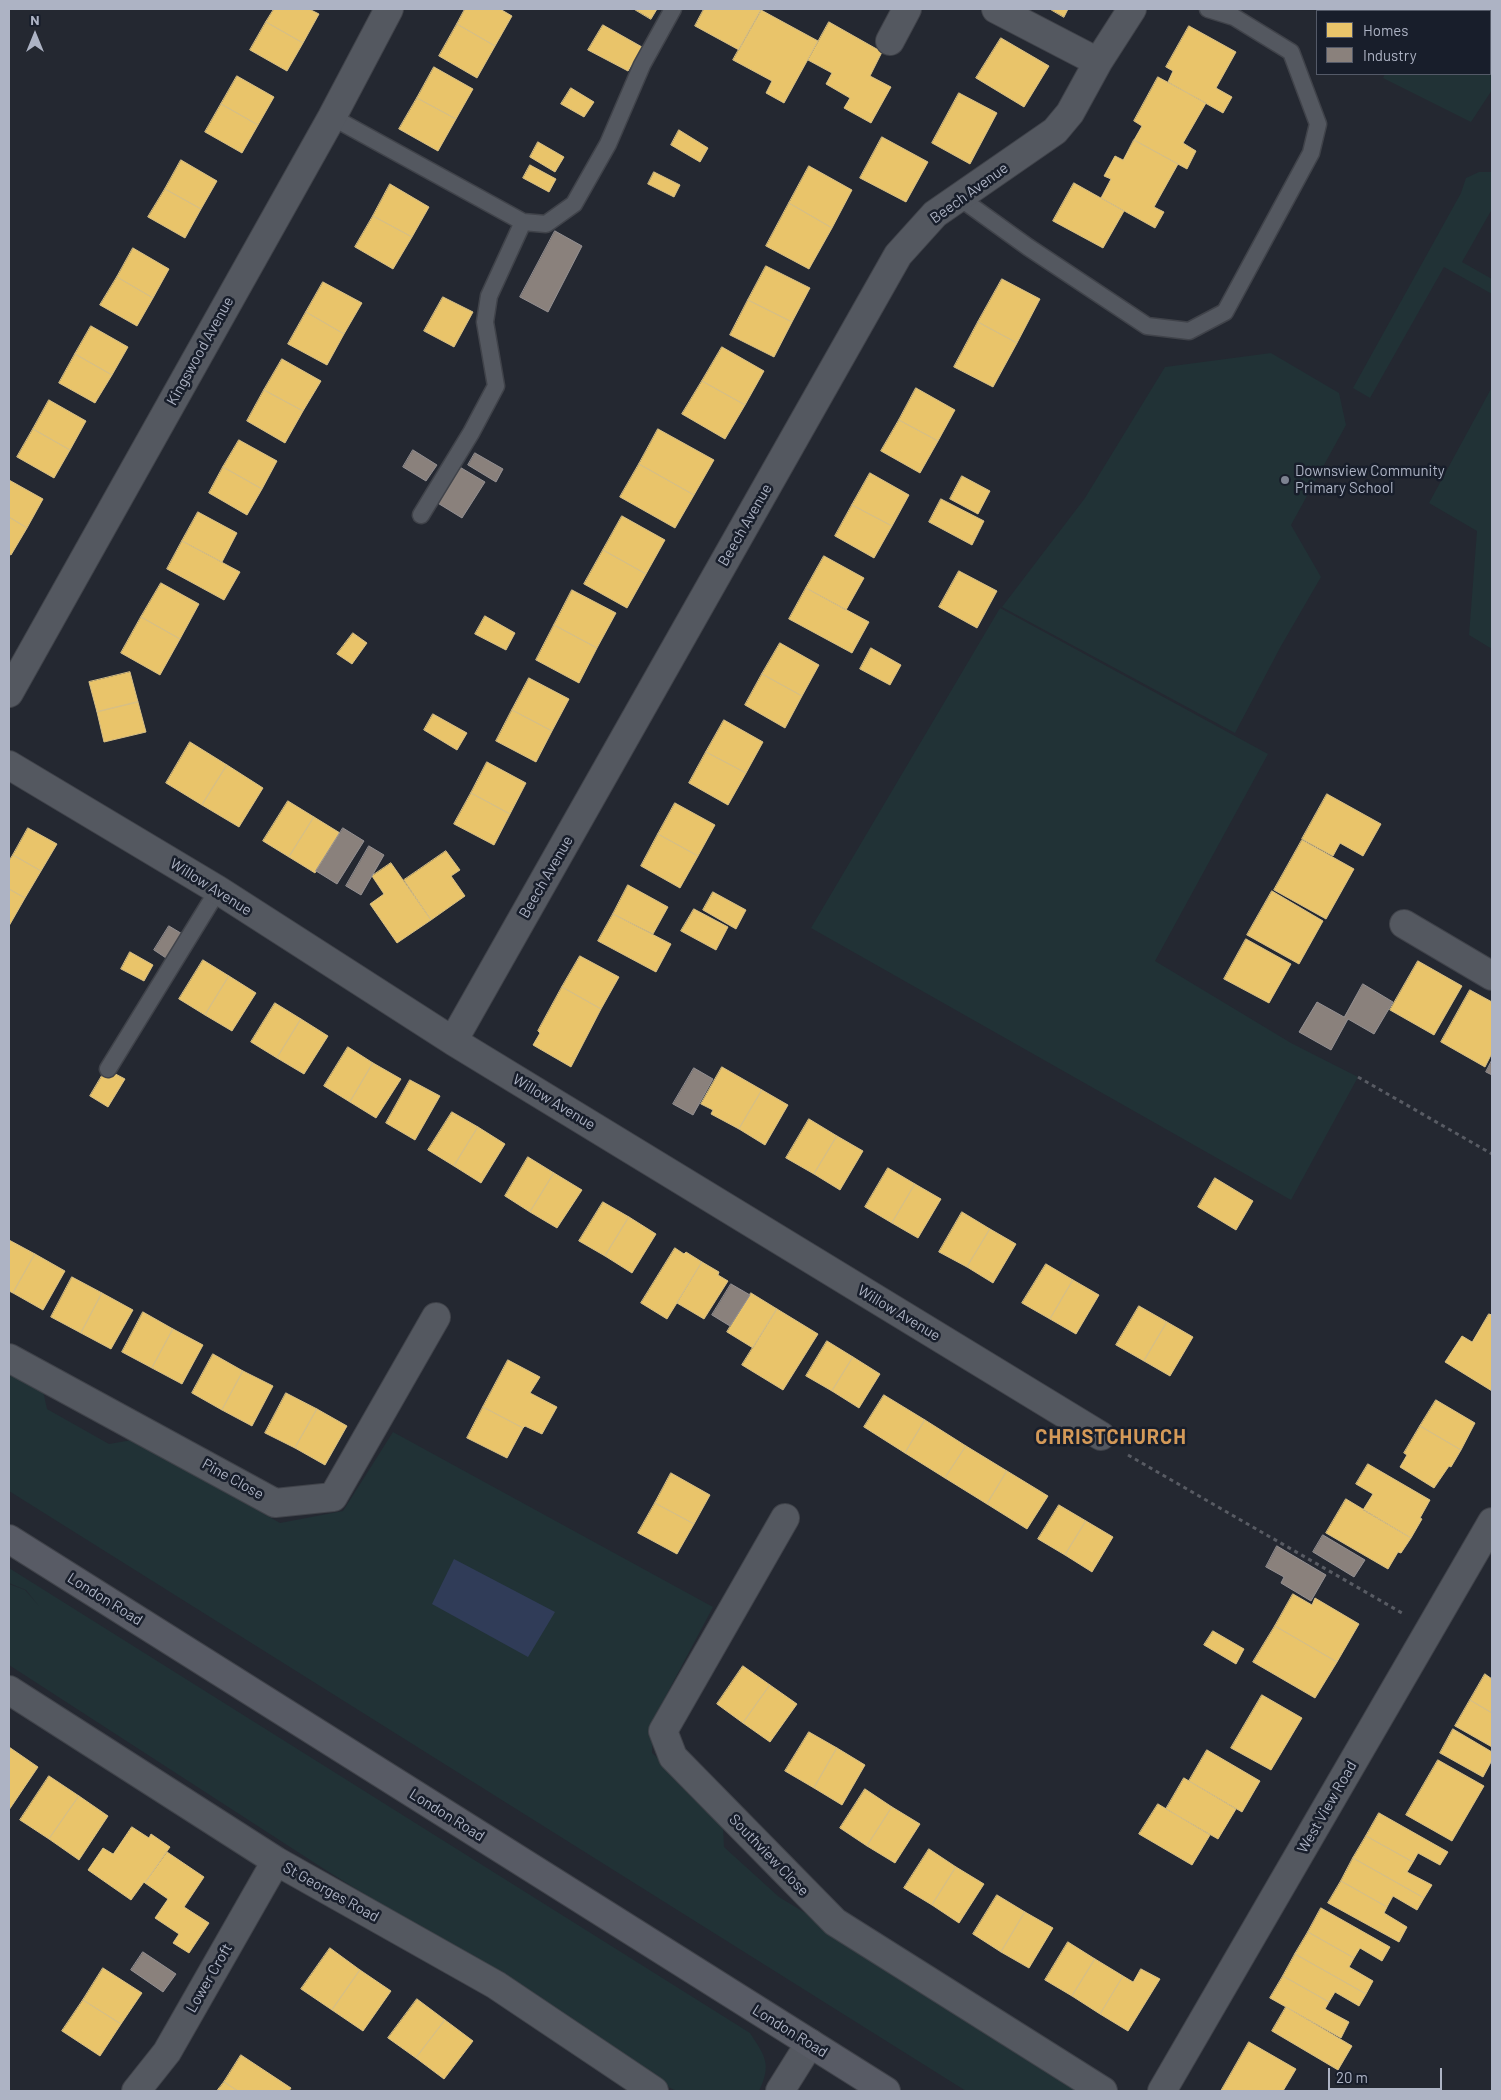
<!DOCTYPE html>
<html>
<head>
<meta charset="utf-8">
<style>
  body { margin:0 }
  #map { position:relative; width:1501px; height:2100px; overflow:hidden; background:#242831; font-family:Barlow,sans-serif }
  canvas { display:block }
  .frame { position:absolute; inset:0; border:10px solid #adb3c4; pointer-events:none }
  .legend { position:absolute; left:1316px; top:10px; width:175px; height:65px; box-sizing:border-box; background:#181e2b; border:1px solid #545a68; margin:0; padding:6px 9px; list-style:none; font-size:15px; color:#adb3c4 }
  .legend li { display:flex; align-items:center; gap:10px; height:25px }
  .legend b { width:25px; border:1px solid #545a68 }
  .north { position:absolute; left:10px; top:10px; width:50px; height:50px; -webkit-text-stroke:4px #181e2b; paint-order:stroke; rotate:0deg; font-size:14px; font-weight:700; line-height:20px; text-align:center; color:#adb3c4 }
  .north::after { content:''; display:block; margin:auto; width:18px; height:22px; background:#adb3c4; clip-path:polygon(50% 0,100% 100%,50% 72%,0 100%) }
  .scale { position:absolute; left:1328px; top:2068px; width:114px; height:22px; box-sizing:border-box; border:2px solid #adb3c4; border-top:0; padding-left:6px; font-size:15px; line-height:18px; white-space:nowrap; color:#adb3c4; -webkit-text-stroke:4px #181e2b; paint-order:stroke }
</style>
</head>
<body>
<div id="map">
<canvas width="1501" height="2100"></canvas>
<div class="frame"></div>
<ul class="legend">
<li><b style="height:14px;background:#e9c46a"></b>Homes</li>
<li><b style="height:14px;background:#8a817c"></b>Industry</li>
</ul>
<div class="north">N</div>
<div class="scale">20 m</div>
</div>
<script>
const ctx = document.querySelector('canvas').getContext('2d');
ctx.lineJoin = 'round';
function fillPath(path, color) {
  ctx.fillStyle = color;
  ctx.fill(path, 'evenodd');
}
function strokePath(path, color, width, dash) {
  ctx.strokeStyle = color;
  ctx.lineWidth = width;
  ctx.lineCap = dash ? 'butt' : 'round';
  ctx.setLineDash(dash || []);
  ctx.stroke(path);
}
function write(font, color, halo, rows, align = 'center') {
  ctx.font = font + ' Barlow,sans-serif';
  ctx.lineWidth = 5;
  ctx.setLineDash([]);
  ctx.textBaseline = 'middle';
  ctx.strokeStyle = halo;
  ctx.fillStyle = color;
  for (const [text, x, y, turn = 0] of rows) {
    ctx.save();
    ctx.translate(x, y);
    ctx.rotate((+turn || 0) * Math.PI / 180);
    ctx.textAlign = isNaN(turn) ? turn : align;
    if (halo) ctx.strokeText(text, 0, 0);
    ctx.fillText(text, 0, 0);
    ctx.restore();
  }
}
fillPath(new Path2D(`
  M1422,9H1492V90L1471,122L1383,78L1385,74H1490V11H1420Z
  M1479,172H1492V209L1462,262L1492,279V294L1444,267L1370,398L1353,388L1461,193L1466,178Z
  M1271,353L1339,393L1346,425L1291,525L1321,577L1281,646L1235,733L1002,607L1085,498L1165,367Z
  M1492,387V649L1469,635L1477,531L1429,503Z
  M1000,608L1268,754L1155,961L1291,1043L1358,1077L1291,1200L811,928Z
  M9,1372L43,1391L47,1409L109,1444L132,1440L280,1523L343,1511L393,1432L713,1607L653,1720L652,1753L684,1781L723,1826L724,1847L779,1897L840,1934L893,1976L1080,2091H966L9,1491Z
  M9,1568L750,2033C765,2056 772,2064 759,2091H676L663,2084L591,2036L321,1867L9,1665V1584L25,1590L39,1606L26,1590L9,1583Z`), '#213236');
fillPath(new Path2D(`
  M454,1559L555,1612L528,1657L432,1604Z`), '#303c58');
const homes = new Path2D(`
  M274,9H309L319,14L303,43L266,22Z
  M465,9H500L512,16L495,46L457,24Z
  M634,9H657L651,19Z
  M704,9H762L739,50L695,26Z
  M1050,9H1068L1064,17Z
  M761,10L818,41L784,103L766,93L772,81L733,60Z
  M266,22L303,43L287,71L250,50Z
  M829,22L882,52L870,76L891,87L871,123L844,108L850,98L826,84L832,73L808,60Z
  M457,24L495,46L477,78L439,56Z
  M603,25L642,47L628,71L588,50Z
  M1189,26L1236,52L1216,88L1232,97L1223,113L1168,82L1173,71L1166,67Z
  M1001,38L1049,66L1024,107L976,78Z
  M434,67L473,89L456,119L417,98Z
  M237,76L274,97L258,125L221,104Z
  M1158,77L1206,103L1183,143L1196,151L1187,169L1134,140L1142,126L1134,121Z
  M571,88L594,102L584,117L561,104Z
  M959,93L997,113L970,164L932,143Z
  M417,98L456,119L438,151L399,129Z
  M221,104L258,125L242,153L205,132Z
  M679,130L708,148L700,162L671,145Z
  M882,137L928,162L906,202L860,178Z
  M1134,140L1178,164L1154,207L1164,212L1155,228L1101,198L1111,179L1104,176L1115,156L1123,160Z
  M538,142L564,157L555,172L530,157Z
  M181,160L217,181L201,209L165,189Z
  M530,165L556,179L549,192L523,178Z
  M809,166L852,190L832,228L789,203Z
  M654,172L680,185L674,197L648,184Z
  M1074,183L1124,211L1103,248L1053,221Z
  M390,184L429,207L412,237L373,216Z
  M165,189L201,209L185,238L148,217Z
  M789,203L832,228L809,269L766,246Z
  M373,216L412,237L393,269L355,247Z
  M133,248L169,269L153,298L117,277Z
  M766,266L810,288L792,322L748,300Z
  M117,277L153,298L137,326L100,305Z
  M1002,279L1040,299L1017,343L978,322Z
  M323,282L362,303L344,334L306,312Z
  M443,297L473,312L454,347L424,331Z
  M748,300L792,322L774,357L730,335Z
  M306,312L344,334L327,365L288,344Z
  M978,322L1017,343L993,387L954,367Z
  M91,326L128,347L112,375L75,354Z
  M722,347L764,371L745,405L702,381Z
  M75,354L112,375L95,403L59,383Z
  M282,359L321,381L303,411L264,390Z
  M702,381L745,405L725,439L682,414Z
  M916,388L955,410L938,441L899,420Z
  M264,390L303,411L285,443L247,421Z
  M49,400L86,421L70,450L33,429Z
  M899,420L938,441L920,473L881,451Z
  M33,429L70,450L54,478L17,457Z
  M658,429L714,460L694,495L639,464Z
  M239,440L277,461L262,489L223,467Z
  M639,464L694,495L675,528L620,497Z
  M223,467L262,489L247,515L209,493Z
  M870,473L909,495L892,526L852,505Z
  M962,476L990,491L978,514L950,499Z
  M9,480L43,499L27,528L9,517Z
  M941,499L984,521L972,545L929,522Z
  M852,505L892,526L874,558L835,536Z
  M198,512L237,533L222,562L182,541Z
  M622,516L665,540L646,574L603,550Z
  M9,517L27,528L11,555L9,554Z
  M182,541L240,572L224,600L167,569Z
  M603,550L646,574L627,608L584,584Z
  M824,556L864,578L846,610L806,588Z
  M959,571L997,591L977,628L939,607Z
  M161,583L199,604L180,639L141,617Z
  M806,588L869,622L852,653L789,619Z
  M572,590L616,613L597,648L554,625Z
  M485,616L515,633L506,650L475,634Z
  M141,617L180,639L160,675L121,653Z
  M554,625L597,648L579,683L536,660Z
  M353,633L367,643L352,664L337,654Z
  M780,643L819,665L802,696L762,674Z
  M871,648L901,665L890,685L860,669Z
  M130,672L138,702L97,712L89,682Z
  M762,674L802,696L785,728L745,705Z
  M529,678L569,699L552,731L512,710Z
  M138,702L146,732L104,742L97,712Z
  M512,710L552,731L536,762L496,741Z
  M433,714L467,733L457,750L424,730Z
  M724,720L763,742L746,773L706,752Z
  M190,742L227,765L202,805L166,783Z
  M706,752L746,773L728,805L689,783Z
  M487,762L526,783L510,814L471,793Z
  M227,765L263,788L239,827L202,805Z
  M471,793L510,814L494,845L454,824Z
  M1327,794L1381,824L1363,856L1340,843L1333,856L1302,839Z
  M288,801L314,817L289,857L263,841Z
  M675,803L715,825L698,856L658,834Z
  M314,817L340,833L315,873L289,857Z
  M28,828L57,844L41,871L13,855Z
  M658,834L698,856L680,888L641,866Z
  M1302,840L1354,869L1326,919L1274,890Z
  M446,851L460,870L451,876L465,896L431,920L404,880Z
  M13,855L41,871L25,898L9,889V861Z
  M391,863L431,920L397,943L370,904L384,894L372,876Z
  M628,885L668,907L653,934L613,914Z
  M9,889L25,898L9,926Z
  M1272,891L1323,921L1299,964L1247,935Z
  M713,892L746,910L736,929L703,910Z
  M694,909L728,927L716,950L681,931Z
  M613,914L671,944L656,972L598,941Z
  M1246,939L1291,964L1269,1003L1224,979Z
  M130,952L153,965L144,981L121,969Z
  M580,956L619,977L601,1009L562,987Z
  M203,960L229,976L205,1015L179,999Z
  M1418,961L1462,986L1434,1035L1390,1010Z
  M229,976L256,993L232,1031L205,1015Z
  M562,987L601,1009L571,1067L533,1045L540,1033L538,1031Z
  M1470,990L1492,1002V1053L1485,1067L1441,1042Z
  M275,1003L301,1019L277,1058L251,1042Z
  M301,1019L328,1036L304,1074L277,1058Z
  M348,1047L373,1063L350,1102L324,1086Z
  M373,1063L401,1079L376,1118L350,1102Z
  M722,1067L762,1090L739,1129L711,1114L713,1110L701,1104Z
  M106,1069L125,1079L108,1107L90,1096Z
  M410,1080L440,1096L415,1140L386,1123Z
  M762,1090L788,1105L765,1145L739,1129Z
  M452,1112L478,1127L454,1166L428,1150Z
  M809,1119L837,1136L814,1174L786,1158Z
  M478,1127L505,1144L481,1183L454,1166Z
  M837,1136L863,1151L840,1190L814,1174Z
  M528,1157L554,1173L530,1212L505,1196Z
  M888,1168L915,1184L892,1223L865,1207Z
  M554,1173L582,1190L557,1228L530,1212Z
  M1215,1178L1253,1201L1236,1230L1198,1207Z
  M915,1184L941,1199L918,1238L892,1223Z
  M603,1202L629,1217L605,1256L579,1241Z
  M962,1212L990,1229L967,1267L939,1252Z
  M629,1217L656,1234L632,1273L605,1256Z
  M990,1229L1016,1244L993,1283L967,1267Z
  M9,1240L35,1254L13,1293L9,1291Z
  M675,1248L684,1254L686,1252L702,1262L667,1319L641,1303Z
  M35,1254L65,1271L43,1310L13,1293Z
  M702,1262L719,1272L718,1275L728,1281L704,1319L677,1303Z
  M1046,1264L1073,1280L1050,1319L1022,1303Z
  M72,1277L102,1293L81,1333L51,1317Z
  M1073,1280L1099,1295L1076,1334L1050,1319Z
  M102,1293L133,1310L111,1349L81,1333Z
  M751,1293L777,1309L753,1348L727,1332Z
  M1139,1306L1167,1322L1144,1361L1116,1345Z
  M777,1309L818,1334L783,1390L742,1365Z
  M143,1312L173,1329L152,1368L122,1352Z
  M1489,1314L1492,1315V1391L1445,1362L1462,1336L1472,1342Z
  M1167,1322L1193,1337L1170,1376L1144,1361Z
  M173,1329L203,1345L182,1384L152,1368Z
  M827,1341L853,1357L832,1391L806,1376Z
  M213,1354L243,1371L222,1410L192,1393Z
  M853,1357L880,1374L859,1408L832,1391Z
  M508,1360L540,1377L530,1393L557,1407L542,1434L525,1426L523,1428L483,1407Z
  M243,1371L273,1386L252,1426L222,1410Z
  M286,1393L317,1409L295,1448L265,1433Z
  M884,1395L925,1420L905,1453L864,1427Z
  M1436,1400L1475,1423L1461,1450L1420,1426Z
  M483,1407L523,1428L507,1458L467,1438Z
  M317,1409L347,1426L325,1465L295,1448Z
  M925,1420L966,1446L945,1478L905,1453Z
  M1420,1426L1461,1450L1451,1467L1449,1466L1434,1488L1400,1467L1407,1455L1404,1453Z
  M966,1446L1007,1471L987,1504L945,1478Z
  M1368,1464L1430,1500L1420,1518L1422,1519L1411,1538L1363,1510L1373,1494L1356,1484Z
  M1007,1471L1048,1496L1027,1529L987,1504Z
  M671,1473L710,1495L694,1524L655,1503Z
  M1346,1499L1411,1538L1401,1553L1398,1552L1388,1569L1326,1533Z
  M655,1503L694,1524L677,1554L638,1533Z
  M1059,1505L1086,1521L1065,1555L1038,1539Z
  M1086,1521L1113,1537L1092,1572L1065,1555Z
  M1293,1594L1312,1605L1315,1598L1359,1624L1337,1662L1275,1626Z
  M1275,1626L1337,1662L1315,1698L1253,1662Z
  M1213,1631L1244,1649L1236,1664L1204,1645Z
  M743,1666L770,1685L743,1723L717,1704Z
  M1485,1674L1492,1679V1713L1470,1700Z
  M770,1685L797,1704L770,1742L743,1723Z
  M1262,1695L1302,1718L1271,1770L1231,1748Z
  M1470,1700L1492,1713V1747L1455,1726Z
  M1453,1729L1492,1752V1760L1483,1777L1440,1753Z
  M809,1732L837,1748L814,1788L785,1771Z
  M9,1747L38,1767L9,1810Z
  M837,1748L865,1765L842,1805L814,1788Z
  M1207,1750L1260,1781L1242,1812L1189,1781Z
  M1438,1760L1484,1786L1452,1841L1406,1815Z
  M49,1776L79,1796L49,1839L20,1820Z
  M1184,1778L1236,1809L1218,1839L1166,1809Z
  M865,1789L892,1807L867,1846L840,1828Z
  M79,1796L108,1816L79,1860L49,1839Z
  M1158,1804L1210,1835L1192,1865L1139,1834Z
  M892,1807L920,1824L895,1863L867,1846Z
  M1379,1813L1448,1852L1440,1865L1418,1853L1413,1862L1366,1836Z
  M132,1827L149,1838L151,1834L170,1847L145,1883L144,1882L131,1900L88,1870L103,1848L113,1854Z
  M1366,1836L1413,1862L1407,1872L1432,1885L1424,1898L1353,1858Z
  M929,1849L956,1867L932,1905L904,1888Z
  M167,1852L204,1877L184,1907L209,1923L189,1953L173,1943L179,1934L155,1918L168,1899L145,1883Z
  M1353,1858L1424,1898L1417,1910L1393,1896L1387,1907L1341,1881Z
  M956,1867L984,1884L959,1923L932,1905Z
  M1341,1881L1387,1907L1384,1913L1407,1927L1399,1942L1328,1903Z
  M997,1895L1025,1912L1001,1952L973,1934Z
  M1321,1908L1390,1947L1382,1961L1360,1948L1354,1958L1308,1932Z
  M1025,1912L1053,1928L1029,1968L1001,1952Z
  M1308,1932L1354,1958L1349,1967L1373,1981L1366,1994L1295,1954Z
  M1068,1942L1095,1959L1072,1996L1045,1980Z
  M330,1948L360,1970L332,2010L301,1989Z
  M1295,1954L1366,1994L1359,2006L1335,1992L1329,2002L1283,1976Z
  M1095,1959L1123,1976L1100,2014L1072,1996Z
  M103,1968L142,1993L121,2024L83,2000Z
  M1141,1969L1160,1979L1128,2031L1100,2014L1123,1976L1133,1982Z
  M360,1970L391,1991L363,2031L332,2010Z
  M1283,1976L1329,2002L1325,2009L1349,2022L1341,2038L1270,1998Z
  M417,1999L445,2020L416,2058L388,2038Z
  M83,2000L121,2024L100,2056L62,2031Z
  M1286,2007L1352,2046L1338,2070L1272,2031Z
  M445,2020L473,2041L444,2079L416,2058Z
  M1249,2042L1296,2069L1283,2091H1221Z
  M241,2055L291,2088L289,2091H238L224,2082Z
  M224,2082L238,2091H217Z`);
fillPath(homes, '#e9c46a');
strokePath(homes, '#d7bf85', 1);
const industry = new Path2D(`
  M555,231L582,246L548,312L520,297Z
  M413,450L437,465L426,481L403,467Z
  M475,453L503,469L496,482L468,465Z
  M458,466L485,482L462,518L436,502Z
  M343,828L364,841L337,884L316,871Z
  M369,846L384,855L361,895L346,886Z
  M169,926L184,935L169,960L154,950Z
  M1363,984L1393,1002L1374,1034L1348,1019L1331,1050L1299,1032L1317,1002L1344,1017Z
  M1492,1060V1075L1486,1072Z
  M694,1068L713,1079L693,1115L673,1104Z
  M731,1284L750,1295L730,1326L712,1315Z
  M1323,1535L1365,1560L1354,1577L1313,1552Z
  M1277,1546L1326,1575L1311,1601L1281,1583L1284,1577L1266,1567Z
  M143,1952L176,1974L163,1992L131,1970Z`);
fillPath(industry, '#8a817c');
strokePath(industry, '#949092', 1);
const service = new Path2D(`
  M332,117L523,222L546,224L574,204L608,144L642,65L673,9
  M960,198L1028,247L1147,326L1189,331L1225,312L1311,153L1318,124L1291,52L1234,17L1208,9
  M421,515L471,433L496,386L485,322L489,296L523,222
  M108,1069L218,890`);
const minor = new Path2D(`
  M996,9L1098,62
  M890,41L907,9
  M9,693L332,117L389,9
  M9,765L218,890L453,1041L1101,1436
  M1404,924L1492,976
  M453,1041L898,255L935,214L1055,131L1070,113L1098,62L1132,9
  M9,1358L275,1503L333,1497L436,1317
  M785,1518L663,1731L673,1757L835,1922L1103,2091
  M9,1690L276,1861L496,1985L654,2091
  M136,2091L167,2052L276,1861
  M780,2091L810,2043
  M1162,2091L1492,1522`);
const secondary = new Path2D(`
  M9,1539L886,2091`);
strokePath(service, '#40434a', 19);
strokePath(minor, '#40434a', 30);
strokePath(secondary, '#40434a', 30);
strokePath(new Path2D(`
  M1358,1077L1492,1154
  M1128,1455L1402,1613`), '#585b63', 3, [4, 4]);
strokePath(service, '#545860', 16);
strokePath(minor, '#545860', 28);
strokePath(secondary, '#585b65', 28);
for (const [x, y, r, color] of [
  [1285,480,5,"#7d8291"]
]) {
  const dot = new Path2D();
  dot.arc(x, y, r, 0, 2 * Math.PI);
  ctx.fillStyle = color;
  ctx.fill(dot);
  strokePath(dot, '#181e2b', 2);
}
write('15px', '#adb3c4', '#181e2b', [
  ["Beech Avenue",969,193,-36],
  ["Kingswood Avenue",200,351,-61],
  ["Beech Avenue",745,525,-60],
  ["Beech Avenue",546,877,-60],
  ["Willow Avenue",211,887,32],
  ["Willow Avenue",554,1102,31],
  ["Willow Avenue",899,1313,31],
  ["Pine Close",233,1479,29],
  ["London Road",105,1599,32],
  ["West View Road",1327,1807,-60],
  ["London Road",447,1815,32],
  ["Southview Close",769,1855,46],
  ["St Georges Road",331,1892,29],
  ["Lower Croft",209,1978,-60],
  ["London Road",790,2031,32]
]);
write('15px', '#adb3c4', '#181e2b', [
  ["Downsview Community",1295,471],
  ["Primary School",1295,488]
], 'left');
ctx.letterSpacing = '1px';
write('bold 20px', '#d39958', '#181e2b', [
  ["CHRISTCHURCH",1111,1437]
]);
ctx.letterSpacing = '0px';
</script>
</body>
</html>
